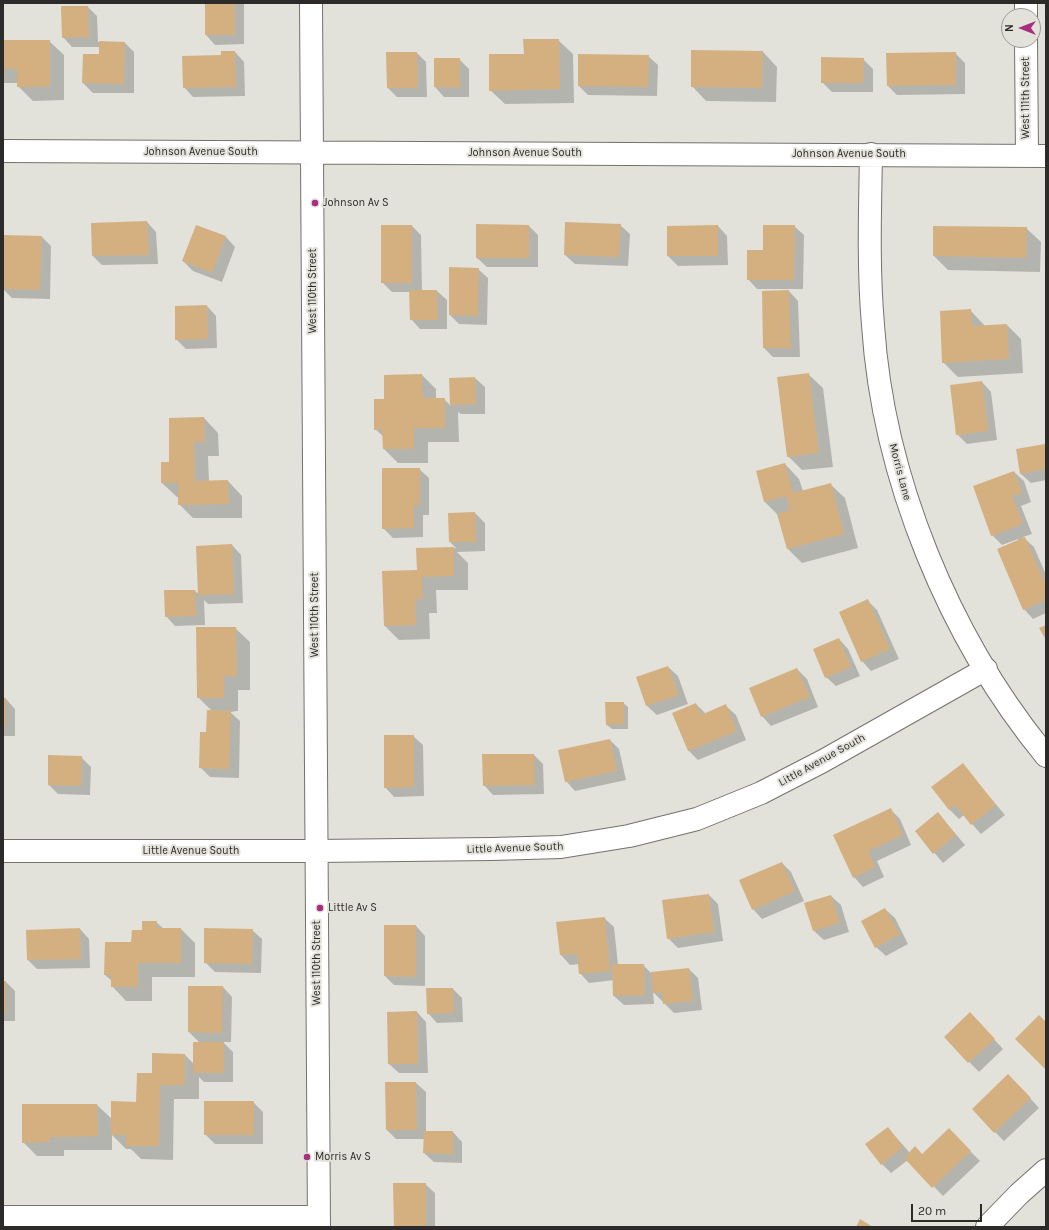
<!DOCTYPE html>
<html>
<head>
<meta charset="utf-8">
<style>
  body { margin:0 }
  #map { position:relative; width:1049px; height:1230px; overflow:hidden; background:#e2e1da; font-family:Karla,sans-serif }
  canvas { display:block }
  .frame { position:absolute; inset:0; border:4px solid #2c2b29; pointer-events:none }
  .north { position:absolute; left:1001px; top:8px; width:40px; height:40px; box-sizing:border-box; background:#e2e1da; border:1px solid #999893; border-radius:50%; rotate:270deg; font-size:11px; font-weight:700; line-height:16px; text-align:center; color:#2c2b29 }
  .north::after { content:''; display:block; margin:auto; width:14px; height:18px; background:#a92d80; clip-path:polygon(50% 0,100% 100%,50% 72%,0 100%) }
  .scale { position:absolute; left:911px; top:1204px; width:71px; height:18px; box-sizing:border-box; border:2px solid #2c2b29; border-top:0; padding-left:5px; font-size:12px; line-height:14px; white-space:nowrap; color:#2c2b29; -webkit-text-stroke:3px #e2e1da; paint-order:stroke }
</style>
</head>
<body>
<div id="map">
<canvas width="1049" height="1230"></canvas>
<div class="frame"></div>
<div class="north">N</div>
<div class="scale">20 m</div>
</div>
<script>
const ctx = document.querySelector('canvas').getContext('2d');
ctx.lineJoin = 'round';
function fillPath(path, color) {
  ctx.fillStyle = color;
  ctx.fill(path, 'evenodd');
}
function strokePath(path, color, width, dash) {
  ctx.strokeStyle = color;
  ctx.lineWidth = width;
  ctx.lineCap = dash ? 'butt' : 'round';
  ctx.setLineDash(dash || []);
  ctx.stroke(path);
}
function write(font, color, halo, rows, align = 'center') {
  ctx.font = font + ' Karla,sans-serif';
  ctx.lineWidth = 4;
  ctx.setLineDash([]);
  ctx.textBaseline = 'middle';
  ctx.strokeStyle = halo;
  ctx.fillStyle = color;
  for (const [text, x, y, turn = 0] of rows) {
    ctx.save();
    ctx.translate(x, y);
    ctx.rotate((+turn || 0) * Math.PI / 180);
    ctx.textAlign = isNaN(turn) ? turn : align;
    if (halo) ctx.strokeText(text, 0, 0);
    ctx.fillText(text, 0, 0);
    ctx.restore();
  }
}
fillPath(new Path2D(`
  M206,3H244V44L215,45L206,35Z
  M88,7L97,16L98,42L125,43L134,52V93H93L83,83L84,55H100V47H72L63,37Z
  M558,40L573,54L574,103L505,104L490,90L525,55Z
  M3,41H49L64,55V100L33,101L18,86V83H3Z
  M235,52L244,62L245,96L193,97L184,87L222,56Z
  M763,52L777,67L776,102L706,101L692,86Z
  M417,53L426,62L427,97H397L388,88Z
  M955,53L965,63V94L897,95L888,86Z
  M648,56L658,65L657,96L588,95L579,86Z
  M459,59L469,69V97H444L435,87Z
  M863,59L873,69V92H832L822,82Z
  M147,222L156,232L158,264L102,265L93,256Z
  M620,225L630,234L628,266L575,264L565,255Z
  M197,226L226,237L235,247L222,282L193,271L183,261Z
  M412,226L421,235L422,291H437L447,300V329H420L411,319L410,292H392L382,282Z
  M529,226L538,235V267H487L477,258Z
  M718,226L727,236L728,265L678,266L668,256Z
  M794,226L804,235L803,289H757L748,279L764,251Z
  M1026,228L1041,242L1040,272L948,270L934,256Z
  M42,237L51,246L50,299L12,298L3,289V260Z
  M478,269L488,278L487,325L459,324L450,315Z
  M789,291L798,301L800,357H773L764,348Z
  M207,306L216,316L217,348L186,349L176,339Z
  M970,310L985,326L1007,325L1021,339L1023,373L958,377L943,362Z
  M808,374L823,388L833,467L802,470L788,456Z
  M422,375L436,389V399H444L451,406L450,379L475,378L485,387V414H461L458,412L459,442H428V463H398L384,449V437L375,429L385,400Z
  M982,382L991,392L997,440L967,444L957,434Z
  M204,418L218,433L219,456H208L209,482L228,481L242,496V518H193L179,504V497H177L162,483L170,463Z
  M1045,445L1046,480L1031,483L1021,474Z
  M785,464L799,479L803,491L830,484L845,498L858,548L802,563L787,548L779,516L764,501Z
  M419,469L429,478V515H423V537L393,538L383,528Z
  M1014,472L1024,481L1031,502L1021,506L1032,534L1023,537L1034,547L1046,575V613L1033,619L1024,609L1018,539L1002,545L992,535Z
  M475,513L485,523V551L457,552L468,563V590H436L437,613H429L430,639L399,640L385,626L418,571L417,549L456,548L450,542L449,514Z
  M232,545L241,555L243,603L208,604L204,600L205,625L175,626L166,616L195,591L199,594Z
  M868,601L877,610L899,659L871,671L862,661Z
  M235,628L250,642V690H238V711L230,712L240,721L239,778L210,777L200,767L212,711L198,697Z
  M839,639L848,649L860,676L836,686L826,677Z
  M668,667L678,676L688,704L657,715L647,706Z
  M797,669L807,679L818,707L771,726L762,716Z
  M3,699H6L15,709V736H3Z
  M623,703L628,707V729H612L607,725Z
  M696,704L706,714L726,706L736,715L746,740L698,760L688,750Z
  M413,736L423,745L424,796L394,797L385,787Z
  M610,740L619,749L626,780L575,791L566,781Z
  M534,755L543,764L544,794L493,795L484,785Z
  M81,757L91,767L90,795L58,794L49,785Z
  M3,764L4,765V794H3Z
  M962,764L1005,815L981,834L964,815L959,819L949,809Z
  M891,810L900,819L911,845L877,861L884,877L863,887L854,877L835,836Z
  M938,813L965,845L943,863L916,831Z
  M782,863L791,872L804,901L762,919L753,909Z
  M709,895L718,904L723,941L678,948L668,938Z
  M831,896L841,905L849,932L824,940L814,931Z
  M885,909L895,918L908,944L886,956L876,947Z
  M604,918L614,927L618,965H643L651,973L689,969L698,978L702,1010L674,1013L653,992L654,1004L624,1005L614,996V980L589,983L580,973L579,964L570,965L561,955L557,923Z
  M156,922L164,929H181L195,943V977H152V1001H126L112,986V981L105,975L143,931Z
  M416,926L425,936V986L394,985L385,976Z
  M80,929L89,939L90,968L37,969L28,960Z
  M252,930L262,939L261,973L215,972L205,962Z
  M3,982H6L15,991V1021H3Z
  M223,987L232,997L231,1042H223L233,1052V1082H204L199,1077V1099H174L173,1160L141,1159L131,1149H126L112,1135V1150H64V1156H37L23,1142V1105H97L112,1119L137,1103L153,1074V1054L185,1055L194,1064L200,1043L189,1032Z
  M453,989L462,998L463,1022L437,1023L428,1013Z
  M417,1012L426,1022L428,1073H399L389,1064Z
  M979,1023L1003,1049L979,1072L945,1037Z
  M386,1083H416L426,1092V1132H453L462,1142V1163L434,1162L424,1153V1139H396L387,1130Z
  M1018,1085L1039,1108L1004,1141L995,1132Z
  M253,1102L263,1112V1144H215L205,1134Z
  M888,1128L910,1153L922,1155L958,1139L980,1161L943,1196L908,1160L891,1173L882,1164Z
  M425,1184L435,1193V1227H395Z`), '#0003');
fillPath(new Path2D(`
  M205,3H235V35H205Z
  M61,6H88L89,37L62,38Z
  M523,39H559L560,89L489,91V54H524Z
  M3,40H50V87H17V69H3Z
  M99,41L125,42L124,84L82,83L83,54H99Z
  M691,50L763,51L762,88L691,87Z
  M221,51H235L236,87L183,88L182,56L221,55Z
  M386,52H417L418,88H387Z
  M956,52V85L887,86L886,53Z
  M578,54L649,55L648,87L578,86Z
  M821,57L864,58L863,83H821Z
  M434,58H460V88L434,87Z
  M147,221L149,255L92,256L91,223Z
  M565,222L621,224L619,257L564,255Z
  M476,224L529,225V258H476Z
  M196,225L226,236L212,273L182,261Z
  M381,225H412V283H381Z
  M718,225V256H667V226Z
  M763,225H795L794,280H747V250H763Z
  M933,226L1027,227L1026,258L933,256Z
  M3,235L42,236L40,290L3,289Z
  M449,267L479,268L478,316L449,315Z
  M409,290H437L438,320H410Z
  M789,290L791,348H763L762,291Z
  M207,305L208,339L175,340V306Z
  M971,309L972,326L1007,324L1009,359L942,363L940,311Z
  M809,373L819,453L787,457L777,377Z
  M422,374L423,398H445V428H414V449H383L382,429L374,430V399H384V375Z
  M475,377L476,404L450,405L449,378Z
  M982,381L988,431L956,435L950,385Z
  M204,417L205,442H194L195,481L228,480L229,504L178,505V483H161V462H169V418Z
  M1045,444L1046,469L1020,474L1016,449Z
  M785,463L793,493L831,483L844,534L787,549L777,514L790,510L786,496L764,502L756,471Z
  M382,468H420V505H414V528L382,529Z
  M1014,471L1022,493L1012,496L1023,524L991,536L973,486Z
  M475,512L476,542H449L448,513Z
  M1025,537L1044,581L1046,580V600L1023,610L997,549Z
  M232,544L234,594L198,595L196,546Z
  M454,547V576L422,577L423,599H415L416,625L384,626L382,571L417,570L416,548Z
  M164,590H195L196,616L165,617Z
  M868,599L890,649L861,662L839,612Z
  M1046,625V640L1039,628Z
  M196,627H236L237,676H224V698H197Z
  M839,638L851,667L825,678L813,649Z
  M668,666L679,695L646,706L636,677Z
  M797,668L810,697L761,717L749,688Z
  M3,698H6V726H3Z
  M605,702H624V724L606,725Z
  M696,703L701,715L726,704L737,731L688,751L672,713Z
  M207,710L231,711L229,769L199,768L200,732H206Z
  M384,735H414V787L384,788Z
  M610,739L617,771L565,782L558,750Z
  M482,754H534L535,785L483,786Z
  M48,755L82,756L81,786L48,785Z
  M963,763L996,805L971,825L955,805L949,810L931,787Z
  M891,808L903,835L868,851L875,867L853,878L833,835Z
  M938,812L956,835L933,854L915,831Z
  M782,862L795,891L752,910L739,880Z
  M709,894L714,932L667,939L662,900Z
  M831,895L840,923L813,931L804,903Z
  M885,908L900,934L875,948L861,921Z
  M605,917L610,971L579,974L577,954L560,955L556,922Z
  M142,921H157V928H181V963H138V987H111V975H104L105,942H131L132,930H142Z
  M384,925H416V977L384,976Z
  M80,928L81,959L27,960L26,930Z
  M204,928L253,929L252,964L204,963Z
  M612,964H644L645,995L613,996Z
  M689,968L693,1001L663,1004L662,992L653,993L651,972Z
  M3,981H6V1012H3Z
  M188,986H223L222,1033L188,1032Z
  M426,988H453L454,1013L427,1014Z
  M417,1011L418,1064H388L387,1012Z
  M970,1012L995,1039L968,1063L944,1037Z
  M1039,1015L1046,1022V1070L1015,1039Z
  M193,1042H224V1073H193Z
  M152,1053L185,1054V1085H160L159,1146H126V1135H111V1101L136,1102L137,1073H152Z
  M1008,1074L1031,1098L994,1133L972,1109Z
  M385,1082H416L417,1130H386Z
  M204,1101H254V1135H204Z
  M22,1104H97L98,1136L50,1137V1142L22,1143Z
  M888,1127L903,1147L881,1165L865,1144Z
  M949,1128L971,1151L932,1188L904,1158L915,1146L922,1154Z
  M424,1131H453V1154L423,1153Z
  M393,1183H426V1227H394Z
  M860,1219L873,1227H856Z`), '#d4b081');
const minor = new Path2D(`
  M311,3L319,1227
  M1026,3V16
  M1026,40L1027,156
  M3,151L1046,156
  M871,154C870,211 868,268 873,325C883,477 949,638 1046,756
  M3,851H316L492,849L561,847L629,836L697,819L761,793L823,761L986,669
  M3,1217H319
  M987,1227L1019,1194L1046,1170`);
strokePath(minor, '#74726d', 24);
strokePath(minor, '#fff', 22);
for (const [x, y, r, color] of [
  [315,203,4,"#a92d80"],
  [320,908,4,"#a92d80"],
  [307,1157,4,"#a92d80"]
]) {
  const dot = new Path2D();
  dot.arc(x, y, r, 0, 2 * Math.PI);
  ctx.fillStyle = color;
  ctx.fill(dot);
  strokePath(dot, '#e2e1da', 1.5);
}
write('11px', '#2c2b29', '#e2e1da', [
  ["West 111th Street",1026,98,-90],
  ["Johnson Avenue South",201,152],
  ["Johnson Avenue South",525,153],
  ["Johnson Avenue South",849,154],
  ["West 110th Street",313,291,-90],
  ["Morris Lane",900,472,75],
  ["West 110th Street",315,615,-90],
  ["Little Avenue South",822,760,-29],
  ["Little Avenue South",515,848,-2],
  ["Little Avenue South",191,851],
  ["West 110th Street",317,963,-90]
]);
write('11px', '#2c2b29', '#e2e1da', [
  ["Johnson Av S",323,203],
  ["Little Av S",328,908],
  ["Morris Av S",315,1157]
], 'left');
</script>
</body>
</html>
